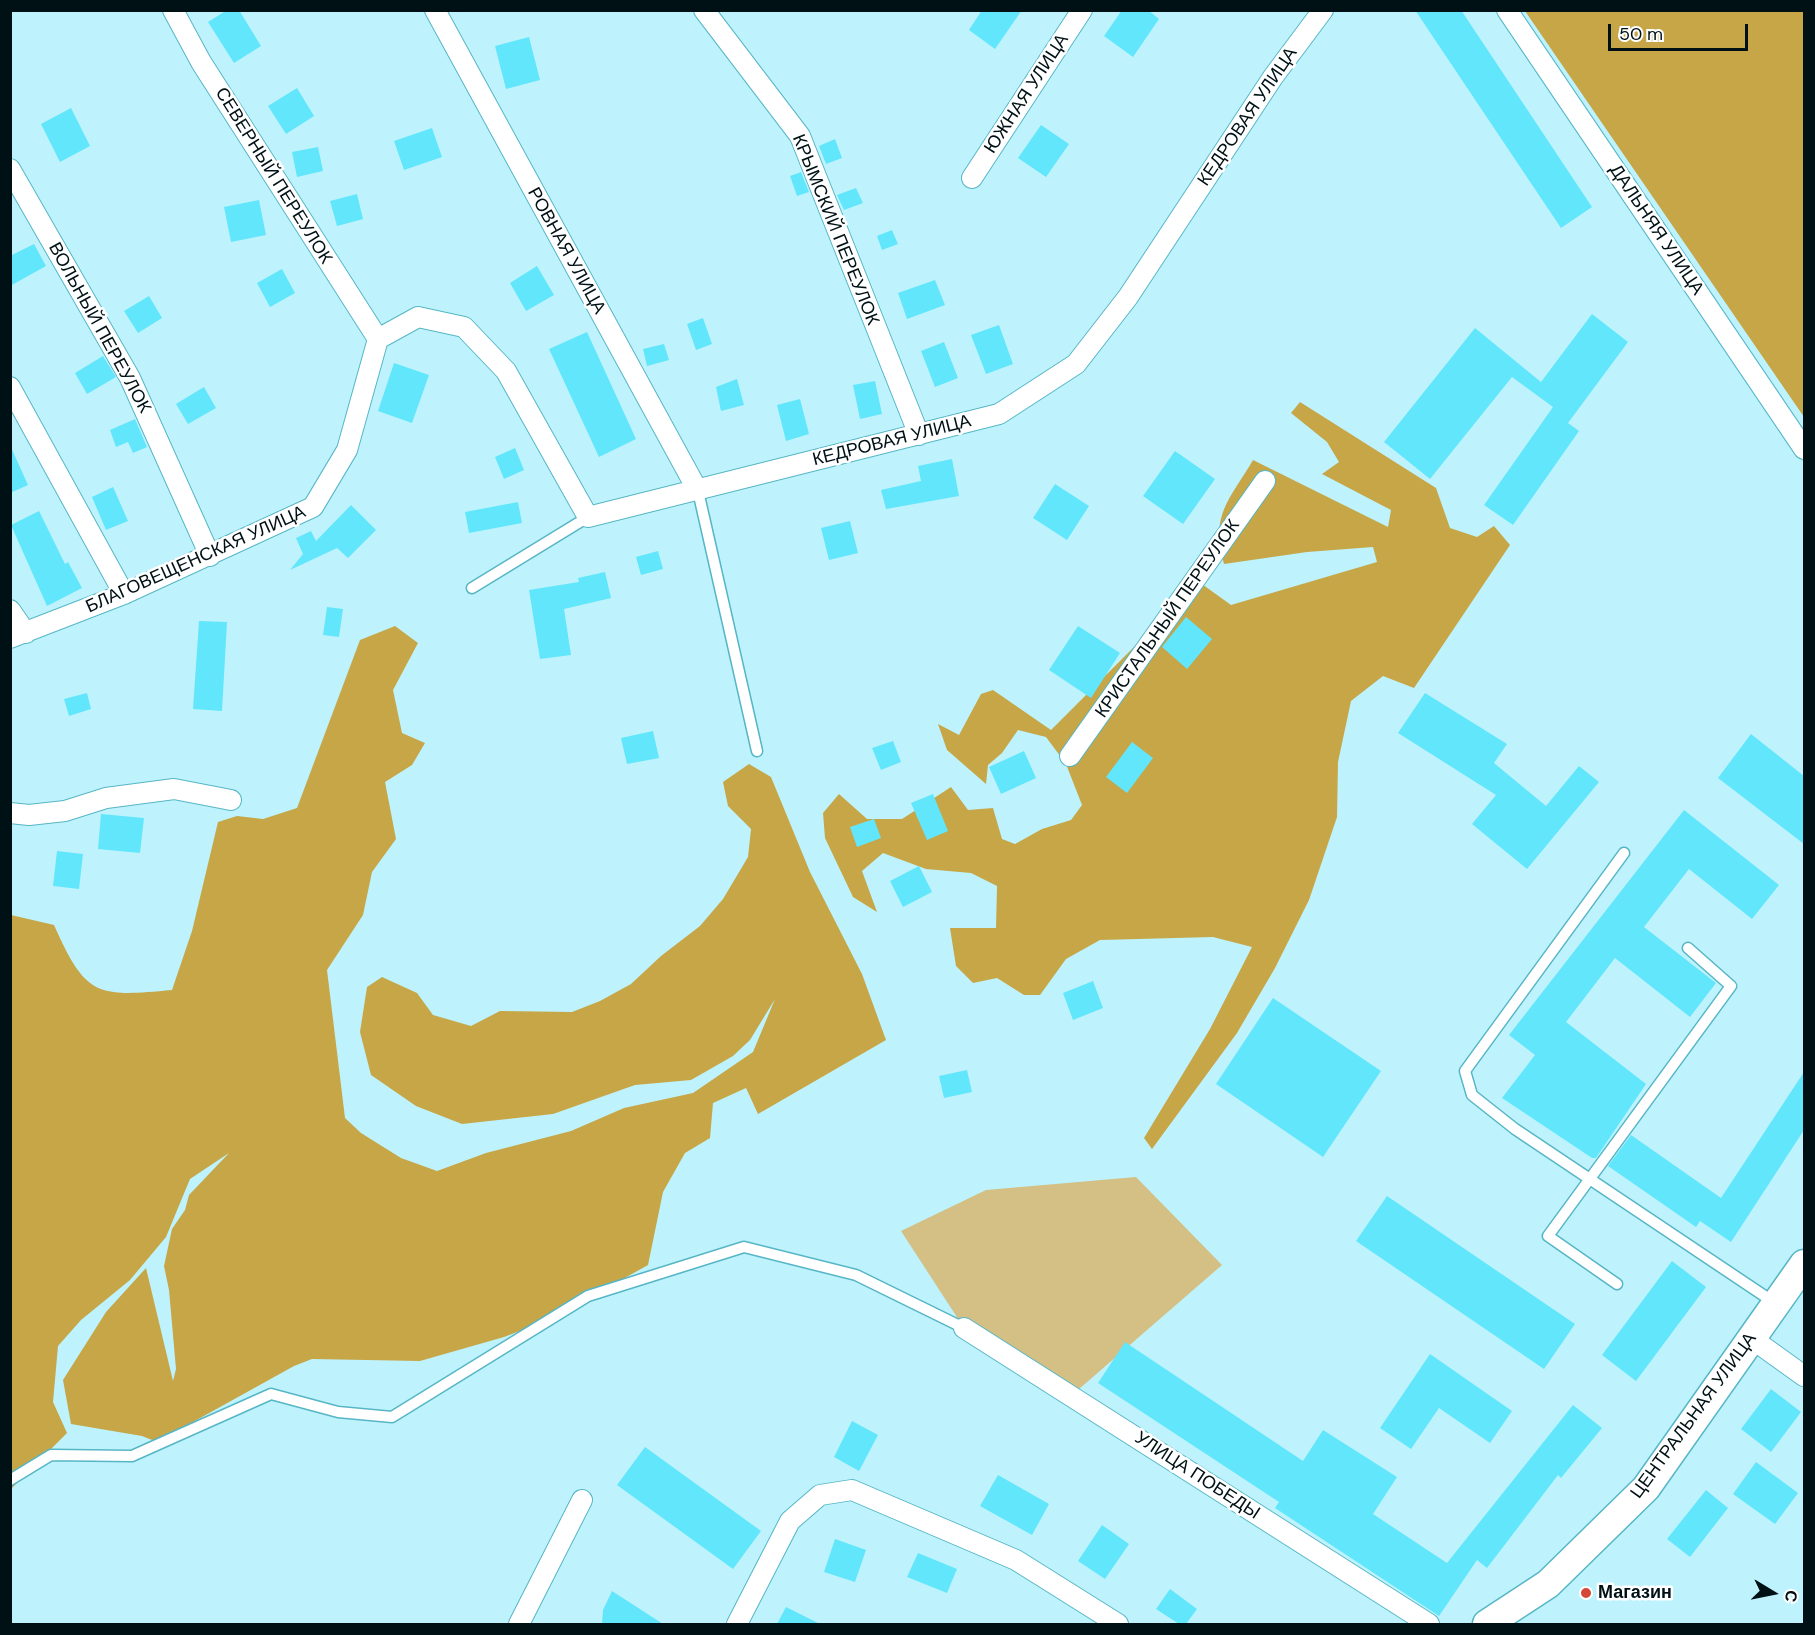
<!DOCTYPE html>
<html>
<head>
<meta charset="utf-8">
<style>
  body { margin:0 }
  #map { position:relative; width:1815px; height:1635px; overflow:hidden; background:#bef3fd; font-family:"DM Sans",sans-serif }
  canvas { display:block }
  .frame { position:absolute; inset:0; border:12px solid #001115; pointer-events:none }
  .north { position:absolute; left:1743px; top:1563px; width:60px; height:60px; -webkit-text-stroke:4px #fff; paint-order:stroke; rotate:100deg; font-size:16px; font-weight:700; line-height:24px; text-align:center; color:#001115 }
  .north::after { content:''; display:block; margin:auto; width:21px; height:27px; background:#001115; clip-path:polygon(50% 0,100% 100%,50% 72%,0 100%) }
  .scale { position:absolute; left:1608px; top:24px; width:140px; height:27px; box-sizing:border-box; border:3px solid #001115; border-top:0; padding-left:8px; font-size:18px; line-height:21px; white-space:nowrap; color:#001115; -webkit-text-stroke:4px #fff; paint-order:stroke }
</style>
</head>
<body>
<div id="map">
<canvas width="1815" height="1635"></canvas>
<div class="frame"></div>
<div class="north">С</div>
<div class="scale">50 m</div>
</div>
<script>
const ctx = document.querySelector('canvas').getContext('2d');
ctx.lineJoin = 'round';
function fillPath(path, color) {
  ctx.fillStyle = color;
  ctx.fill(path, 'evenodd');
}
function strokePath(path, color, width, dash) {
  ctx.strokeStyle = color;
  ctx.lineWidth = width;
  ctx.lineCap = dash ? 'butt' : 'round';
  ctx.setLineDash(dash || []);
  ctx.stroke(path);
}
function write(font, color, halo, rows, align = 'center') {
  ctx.font = font + ' "DM Sans",sans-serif';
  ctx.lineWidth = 5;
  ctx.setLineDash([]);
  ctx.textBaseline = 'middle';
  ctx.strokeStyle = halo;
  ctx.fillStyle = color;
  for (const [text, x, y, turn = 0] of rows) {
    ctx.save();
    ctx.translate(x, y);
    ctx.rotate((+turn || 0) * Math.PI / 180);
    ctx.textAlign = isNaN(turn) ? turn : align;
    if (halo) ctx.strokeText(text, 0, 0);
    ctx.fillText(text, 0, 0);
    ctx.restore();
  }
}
fillPath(new Path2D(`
  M1136,1177L1222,1265L1071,1396L964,1328L901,1231L986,1190Z`), '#d4bf84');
fillPath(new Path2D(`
  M1525,11H1804V417Z
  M1300,402L1436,488L1450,528L1477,537L1494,526L1510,545L1414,688L1383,676L1351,701L1338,762L1337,817L1309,900L1275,968L1237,1033L1152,1149L1144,1138L1210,1029L1252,947L1213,937L1100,940L1066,959L1040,995H1024L997,978L973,983L956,966L950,928H996L997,886L971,873L926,869L883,853L862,871L877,912L853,897L825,838L823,813L839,794L867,819H902L951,787L968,810L993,808L1002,839L1015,844L1042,829L1071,820L1082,805L1066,764L1046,737L1018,730L1002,753L988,765L986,784L947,750L938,724L959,735L981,694L993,690L1051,730L1160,621L1195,579L1231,605L1377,562L1373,547L1307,552L1224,564C1210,514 1229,501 1253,460L1388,527L1391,510L1322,474L1339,462L1327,442L1291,413Z
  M395,626L418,643L393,690L402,733L425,743L412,765L385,782L396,839L372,872L363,915L327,970L345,1118L361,1133L401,1158L437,1171L486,1153L571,1131L624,1108L693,1093L753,1052L775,999L750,1040L733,1056L691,1080L635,1085L553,1114L462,1124L416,1106L371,1075L360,1032L367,987L382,977L417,993L433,1015L471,1026L500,1011L572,1012L600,1001L631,984L661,956L700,926L723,899L748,857L751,829L728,806L723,782L749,764L771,777L810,872L862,974L886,1040L758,1114L746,1088L713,1103L710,1138L685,1153L663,1192L648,1265L551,1319L504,1337L420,1361L312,1359L294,1366L157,1442L142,1436L71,1424L63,1380L106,1312L146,1268L173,1381L176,1369L169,1290L164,1266L172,1229L185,1210L189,1195L229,1153L190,1179L166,1237L130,1280L81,1320L58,1346L53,1402L67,1433L11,1489V915L54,925C86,997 97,997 172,990L192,931L218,822L237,816L263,819L297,808L360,640Z`), '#c6a646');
fillPath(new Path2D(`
  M227,10H239L261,46L234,63L208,22Z
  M982,10H1022L995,49L969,30Z
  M1122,10H1148L1159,19L1133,57L1104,36Z
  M1415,10H1461L1592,207L1561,228Z
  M529,37L540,80L506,89L495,46Z
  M297,88L314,116L286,134L268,106Z
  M71,108L90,146L60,162L41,124Z
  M1041,125L1069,144L1046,177L1018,158Z
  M432,128L442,157L404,170L394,141Z
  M835,139L842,158L826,164L819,146Z
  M318,147L323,171L297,177L292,152Z
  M801,172L809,192L797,196L790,176Z
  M856,188L863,203L844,210L837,195Z
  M357,194L363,219L337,226L330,201Z
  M259,200L266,235L231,242L224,207Z
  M892,230L898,244L882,250L877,236Z
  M34,244L46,266L10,286V256Z
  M537,266L554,295L526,311L510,283Z
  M282,269L295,293L270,307L257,283Z
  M935,280L945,305L907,319L898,293Z
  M149,296L162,318L138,333L124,311Z
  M1592,314L1628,342L1568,423L1579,431L1513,525L1484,505L1553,407L1512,377L1430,479L1384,442L1475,328L1541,382Z
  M703,318L712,344L696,350L687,324Z
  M999,325L1013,364L986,374L971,335Z
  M587,332L636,439L599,457L549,349Z
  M944,342L958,378L935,387L921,351Z
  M664,344L669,360L647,366L643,349Z
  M103,356L116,377L87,394L75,373Z
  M394,363L429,375L412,423L378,411Z
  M737,379L744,405L721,411L716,387Z
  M875,381L882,414L860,419L853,385Z
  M204,387L216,408L188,424L176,404Z
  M800,399L809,434L786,441L777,405Z
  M135,419L147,447L133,453L128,442L116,447L110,430Z
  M10,445L28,485L10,493Z
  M515,448L524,470L504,479L495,457Z
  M1175,451L1215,479L1183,524L1143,496Z
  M952,459L959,496L886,509L881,490L921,481L918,466Z
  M1055,484L1089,506L1067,540L1033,518Z
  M113,487L128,521L106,530L92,497Z
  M518,502L522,523L469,533L465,512Z
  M351,505L376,530L348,558L337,548L290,570L303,554L296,538L311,531L316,541Z
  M39,511L65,564L68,562L82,588L47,606L11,525Z
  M850,521L858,553L829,560L821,528Z
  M658,551L663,569L641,575L636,557Z
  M605,572L611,598L564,609L571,655L540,659L529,590L579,582L578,578Z
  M327,607L343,609L339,637L323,635Z
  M1186,617L1212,639L1187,669L1162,647Z
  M199,621L227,622L222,711L193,709Z
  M1078,626L1120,653L1091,698L1049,670Z
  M87,693L91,709L69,716L64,699Z
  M1425,693L1507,744L1494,763L1546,806L1579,766L1599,782L1527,869L1472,824L1496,795L1398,733Z
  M653,731L659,758L627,764L621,738Z
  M1751,734L1804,776V844L1718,778Z
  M893,741L901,762L881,770L872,748Z
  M1132,742L1153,758L1127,793L1106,777Z
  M1024,751L1036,778L1001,794L989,767Z
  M933,794L948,831L927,840L911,803Z
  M1684,810L1779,885L1752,919L1689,869L1644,927L1716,983L1690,1017L1615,958L1566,1022L1646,1084L1596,1158H1592L1502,1098L1535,1055L1509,1035Z
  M101,814L144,818L140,853L98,849Z
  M874,819L881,838L857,847L850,827Z
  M57,851L83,854L79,889L53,886Z
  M919,866L932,892L903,907L890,881Z
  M1093,981L1103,1008L1073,1020L1063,993Z
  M1273,998L1381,1071L1323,1157L1216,1084Z
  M967,1070L972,1092L944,1098L939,1076Z
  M1804,1072V1130L1731,1242L1700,1221L1696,1227L1608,1166L1631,1135L1721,1198Z
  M1387,1196L1575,1324L1544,1369L1356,1241Z
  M1672,1261L1706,1287L1636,1381L1602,1355Z
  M1125,1342L1303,1461L1323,1430L1397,1477L1373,1514L1447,1563L1573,1405L1602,1428L1561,1478L1558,1475L1487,1568L1477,1560L1439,1616L1275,1508L1279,1502L1098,1383Z
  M1430,1354L1512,1411L1490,1443L1439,1408L1411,1449L1380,1428Z
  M1771,1389L1801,1412L1771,1452L1741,1429Z
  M852,1421L878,1435L859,1471L834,1457Z
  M645,1447L761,1531L733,1569L617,1485Z
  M1756,1462L1798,1493L1775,1524L1733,1494Z
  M998,1475L1049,1504L1032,1535L980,1506Z
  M1706,1490L1728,1508L1690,1557L1667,1539Z
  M1102,1525L1129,1544L1105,1579L1078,1561Z
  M835,1539L866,1550L855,1582L824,1572Z
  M918,1553L957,1569L947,1593L907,1577Z
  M1170,1589L1197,1609L1186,1624H1179L1156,1609Z
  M612,1591L663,1624H602L603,1610Z
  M786,1607L820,1624H777Z`), '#61e6fc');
const lane = new Path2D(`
  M698,491L757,751
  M472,588L588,517
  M1624,853L1465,1071L1472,1095L1515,1129L1775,1303
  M1617,1284L1548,1236L1731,986L1688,948
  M10,1480L51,1455L132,1456L271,1394L338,1412L392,1417L588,1296L744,1247L856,1275L964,1328`);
const street = new Path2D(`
  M173,10L201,62L378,339
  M435,10L698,491
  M704,10L800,136L919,435
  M1507,10L1804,449
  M10,169L130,378L210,556
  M972,178L1082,10
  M378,339L418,317L464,327L506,371L588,517L999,414L1076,364L1128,297L1273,77L1323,10
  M10,387L124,594
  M10,610L26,633
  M10,638L124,594L313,507L347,450L378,339
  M1070,756L1265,481
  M10,813L29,815L65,811L106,798L174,789L231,800
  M964,1328L1429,1624
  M1751,1338L1804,1376
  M519,1624L582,1500
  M737,1624L790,1521L820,1495L852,1490L1016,1560L1118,1624`);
const secondary = new Path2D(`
  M1487,1624L1548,1584L1646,1488L1804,1264`);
strokePath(lane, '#56b6c6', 13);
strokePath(street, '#56b6c6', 22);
strokePath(secondary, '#56b6c6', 31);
strokePath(lane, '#fff', 10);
strokePath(street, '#fff', 20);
strokePath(secondary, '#fff', 28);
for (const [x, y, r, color] of [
  [1586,1593,6,"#d54837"]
]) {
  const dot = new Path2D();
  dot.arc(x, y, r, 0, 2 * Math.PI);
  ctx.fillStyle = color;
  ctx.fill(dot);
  strokePath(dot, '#fff', 2);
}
write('18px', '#001115', '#fff', [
  ["ЮЖНАЯ УЛИЦА",1027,94,-57],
  ["КЕДРОВАЯ УЛИЦА",1248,117,-56],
  ["СЕВЕРНЫЙ ПЕРЕУЛОК",273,176,58],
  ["КРЫМСКИЙ ПЕРЕУЛОК",835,230,68],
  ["ДАЛЬНЯЯ УЛИЦА",1656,230,56],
  ["РОВНАЯ УЛИЦА",566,251,61],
  ["ВОЛЬНЫЙ ПЕРЕУЛОК",99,328,61],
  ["КЕДРОВАЯ УЛИЦА",892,441,-14],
  ["БЛАГОВЕЩЕНСКАЯ УЛИЦА",196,560,-24],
  ["КРИСТАЛЬНЫЙ ПЕРЕУЛОК",1168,619,-55],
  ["ЦЕНТРАЛЬНАЯ УЛИЦА",1694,1416,-54],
  ["УЛИЦА ПОБЕДЫ",1197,1476,33]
]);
write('bold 18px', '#001115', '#fff', [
  ["Магазин",1598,1593]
], 'left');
</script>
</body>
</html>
